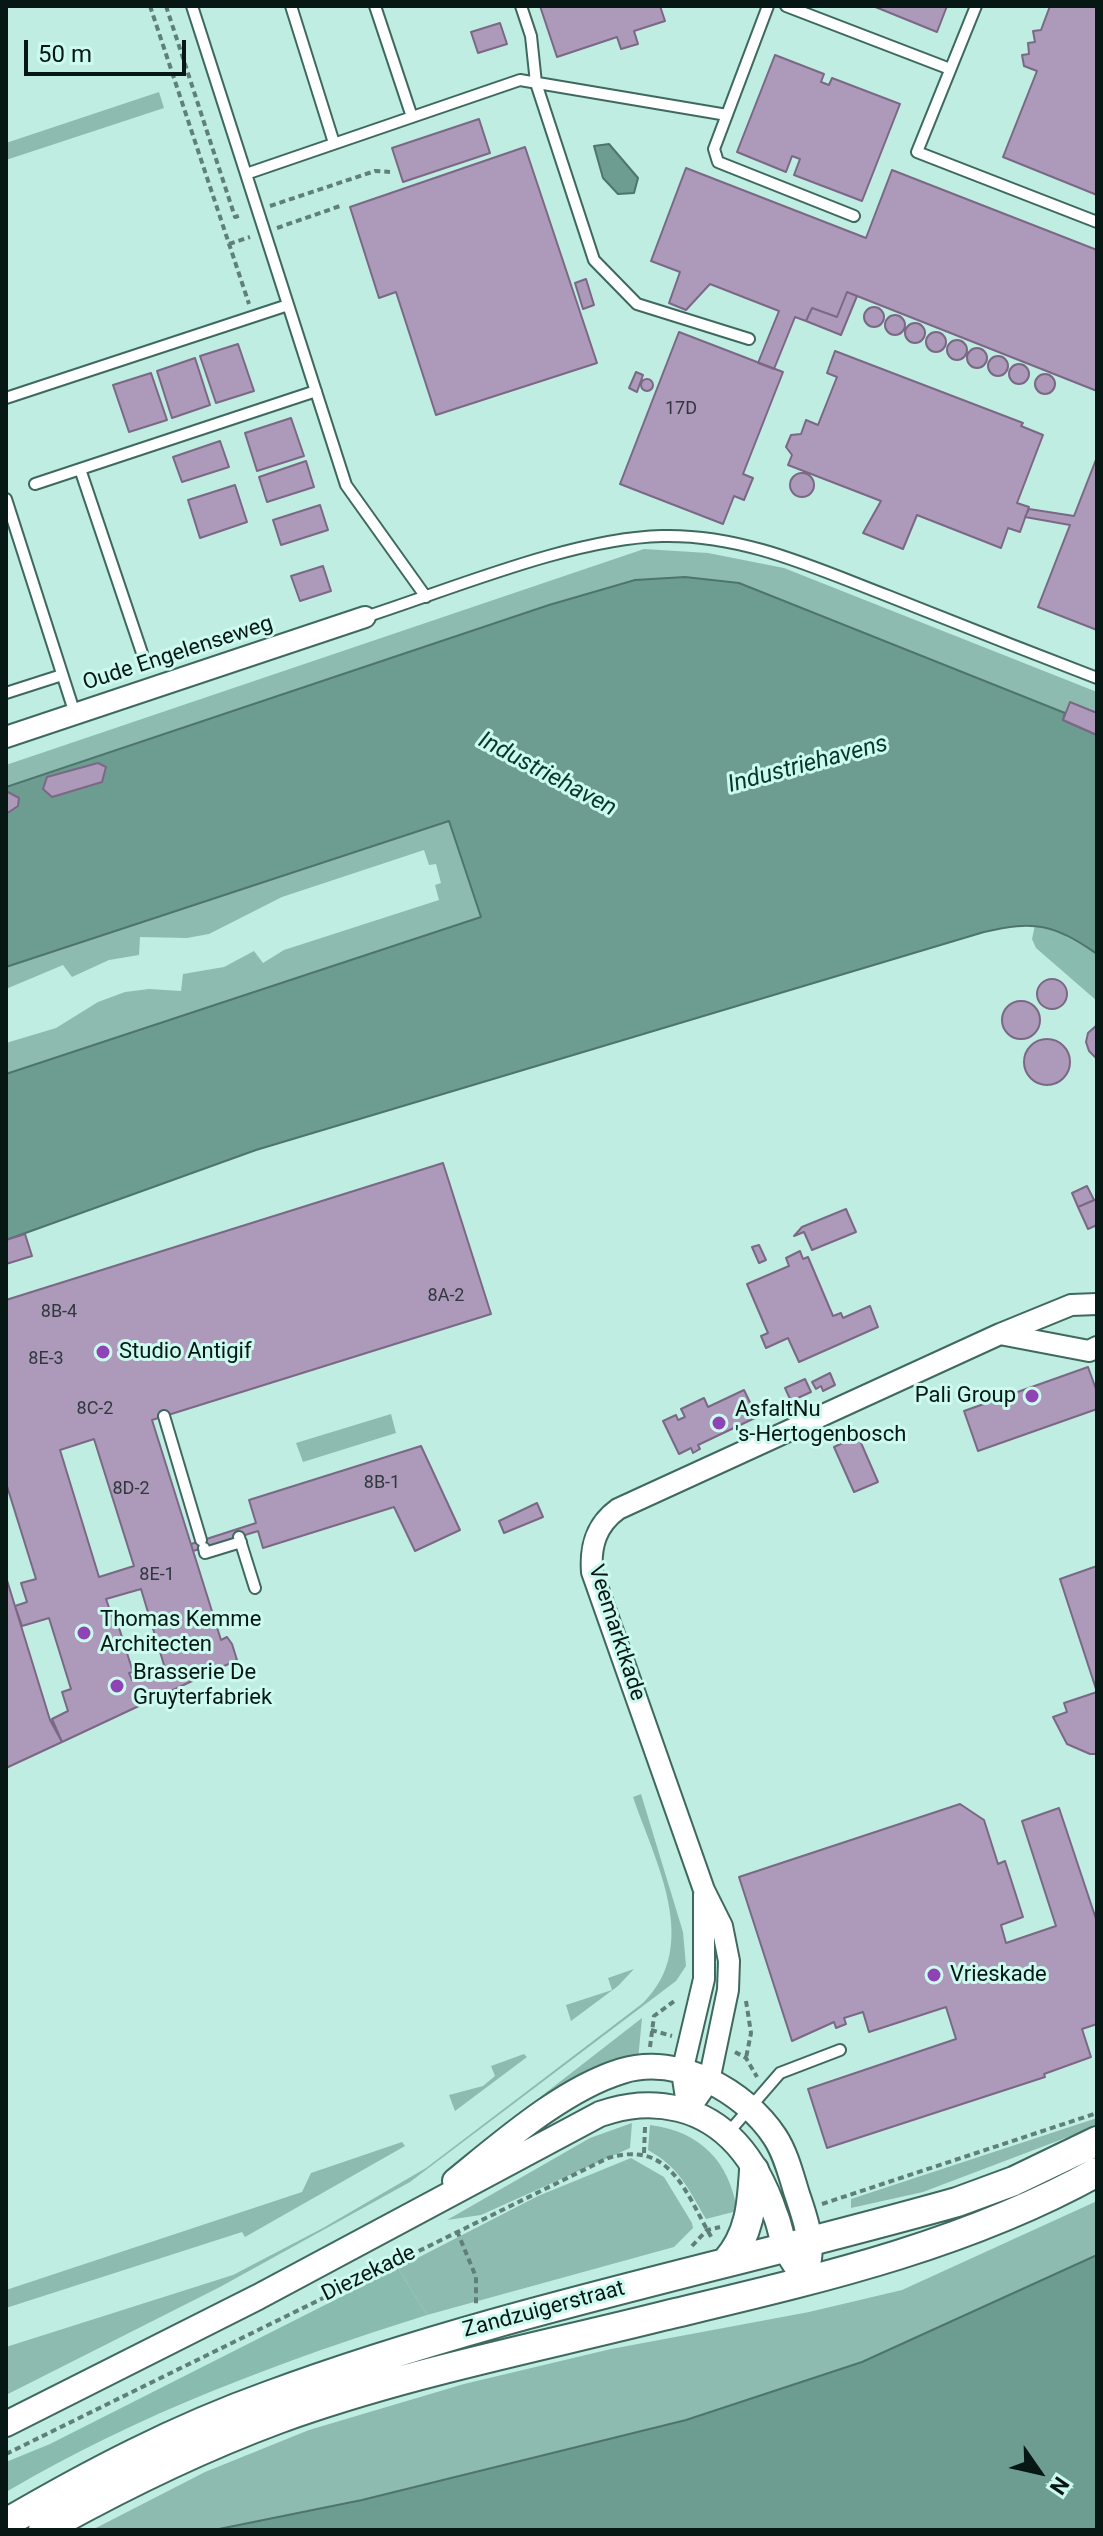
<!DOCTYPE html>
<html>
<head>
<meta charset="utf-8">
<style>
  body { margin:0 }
  #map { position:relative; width:1103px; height:2536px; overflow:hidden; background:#bfede1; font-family:Roboto,sans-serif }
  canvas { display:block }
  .frame { position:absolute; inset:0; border:8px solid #071814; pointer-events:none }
  .north { position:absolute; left:999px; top:2432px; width:80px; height:80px; -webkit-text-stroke:6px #ccfaee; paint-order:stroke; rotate:124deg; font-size:22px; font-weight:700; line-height:32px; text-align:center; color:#071814 }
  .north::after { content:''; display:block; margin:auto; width:28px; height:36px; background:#071814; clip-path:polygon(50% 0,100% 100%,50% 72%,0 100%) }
  .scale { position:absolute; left:24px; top:40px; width:162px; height:36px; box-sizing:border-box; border:4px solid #071814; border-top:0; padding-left:10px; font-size:24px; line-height:28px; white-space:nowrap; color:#071814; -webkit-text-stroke:6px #ccfaee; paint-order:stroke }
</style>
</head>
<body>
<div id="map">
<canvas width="1103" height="2536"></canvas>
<div class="frame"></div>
<div class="north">N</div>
<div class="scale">50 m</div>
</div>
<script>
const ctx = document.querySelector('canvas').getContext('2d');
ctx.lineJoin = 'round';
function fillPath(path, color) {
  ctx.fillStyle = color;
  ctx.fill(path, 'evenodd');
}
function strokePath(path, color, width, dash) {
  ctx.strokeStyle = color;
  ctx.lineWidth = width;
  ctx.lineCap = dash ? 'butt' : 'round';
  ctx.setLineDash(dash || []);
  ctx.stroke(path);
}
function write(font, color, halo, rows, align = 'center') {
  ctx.font = font + ' Roboto,sans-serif';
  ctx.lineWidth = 6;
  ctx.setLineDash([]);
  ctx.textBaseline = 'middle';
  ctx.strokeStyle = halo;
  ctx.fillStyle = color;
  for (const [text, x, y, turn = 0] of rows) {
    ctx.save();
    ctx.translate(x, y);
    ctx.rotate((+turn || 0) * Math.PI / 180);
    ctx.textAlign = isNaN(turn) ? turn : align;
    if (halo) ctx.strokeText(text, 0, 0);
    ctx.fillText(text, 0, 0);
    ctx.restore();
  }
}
fillPath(new Path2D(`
  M159,92L164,108L6,160V143Z
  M644,549L708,553L784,568L1097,692V735L1063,720L1065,713L739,583L635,580L549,605L6,786V765Z
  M449,821L481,917L6,1074V1043L56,1028L98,1002L125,992L149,989L181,991L183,974L224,967L254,951L263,963L284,950L439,900L435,885L441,883L436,864L429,865L424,850L282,897L209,934L187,938L140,937L139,955L109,960L72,977L63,965L6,989V967Z
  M391,1414L396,1433L303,1462L296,1443Z
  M641,1794L683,1932L686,1966L676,1981L410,2182L220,2287L6,2395V2347L233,2275L323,2228L426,2168L643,2003C702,1945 655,1862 633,1797Z
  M634,1969L618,1986L571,2021L566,2005L612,1990L608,1978Z
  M642,2018L638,2060L601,2069L530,2105Z
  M524,2054L527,2057L455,2111L449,2095L483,2086L495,2076L491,2066Z
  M1097,2118V2126L923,2192L851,2208V2199Z
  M632,2123L630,2148L481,2215L447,2220L590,2138Z
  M650,2125C700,2131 730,2162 737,2211L706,2219C687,2187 680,2168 648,2150Z
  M402,2142L405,2146L245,2237L242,2232L6,2308V2290L302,2192L311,2173Z
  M631,2158L664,2177L692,2223L693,2228L674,2247L427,2315L398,2268L538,2196Z
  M1097,2201V2255L862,2362L686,2420L362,2500L214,2530H92L205,2472L309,2430L464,2384L611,2349L809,2312L902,2290Z`), '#8ebbb0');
fillPath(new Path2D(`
  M1035,925L1052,928L1097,954V1001L1036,948L1032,939Z
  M398,2268L427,2315C281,2361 138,2414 6,2492V2462L50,2444Z`), '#8abbaf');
const water = new Path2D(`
  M609,144L638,178L634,193L618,194L603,178L594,146Z
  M685,577L739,583L1065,713L1063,720L1097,735V954C1053,924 1035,920 984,932L256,1150L6,1240V1074L481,917L449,821L6,967V787L549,605L635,580Z
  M1097,2255V2530H214L362,2500L686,2420L862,2362Z`);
fillPath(water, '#6d9d91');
strokePath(water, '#4e756c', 2);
const building = new Path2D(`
  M540,6H660L665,21L634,31L638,44L621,49L617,37L557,57Z
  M873,6H947L937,32Z
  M1050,6H1097V195L1003,157L1037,71L1024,66L1022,55L1029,54L1028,43L1035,42L1033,31L1041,30Z
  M500,23L507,44L478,53L471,32Z
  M775,55L824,74L821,82L829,85L832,78L900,104L862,201L794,175L800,159L792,156L786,172L737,152Z
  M479,119L490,153L403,182L392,148Z
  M525,147L597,363L436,415L396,292L379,298L350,207Z
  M686,168L866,238L892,170L1097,250V391L847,292L837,317L812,308L806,321L795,317L774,369L758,363L779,311L710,284L686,310L669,303L680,272L651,261Z
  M586,279L594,305L583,309L575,283Z
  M847,292L857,296L841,335L806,321L812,308L837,317Z
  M864 317a10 10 0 1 1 20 0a10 10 0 1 1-20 0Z
  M885 325a10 10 0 1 1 20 0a10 10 0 1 1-20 0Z
  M905 333a10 10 0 1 1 20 0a10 10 0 1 1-20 0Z
  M679,332L783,372L743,474L753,478L744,500L734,496L723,524L620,484Z
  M926 342a10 10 0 1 1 20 0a10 10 0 1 1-20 0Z
  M947 350a10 10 0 1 1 20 0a10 10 0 1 1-20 0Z
  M238,344L254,391L216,403L200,356Z
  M967 358a10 10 0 1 1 20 0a10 10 0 1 1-20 0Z
  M835,351L1023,423L1021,426L1043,435L1017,503L1029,507L1020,532L1008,528L1001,548L917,515L903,549L863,533L881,501L788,465L792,455L786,447L791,435L801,434L806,420L818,425L837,377L827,373Z
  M988 366a10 10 0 1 1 20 0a10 10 0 1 1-20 0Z
  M195,358L210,405L172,418L157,371Z
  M1009 374a10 10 0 1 1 20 0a10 10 0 1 1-20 0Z
  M636,372L643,375L637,392L629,388Z
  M151,373L167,420L129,432L113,385Z
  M1035 384a10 10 0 1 1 20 0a10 10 0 1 1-20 0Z
  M641 385a6 6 0 1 1 12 0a6 6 0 1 1-12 0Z
  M291,418L304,456L257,471L245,433Z
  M220,441L229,467L182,482L173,457Z
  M1097,457V630L1038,607L1070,525L1025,517L1029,509L1074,516Z
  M306,461L314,487L267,502L259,477Z
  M790 485a12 12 0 1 1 24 0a12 12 0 1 1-24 0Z
  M235,485L247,522L200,538L188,500Z
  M320,505L328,530L281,545L273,520Z
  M323,566L331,591L300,601L291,576Z
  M1070,702L1097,713V735L1063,720Z
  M98,763L106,767L102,782L52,797L43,789L47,777Z
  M6,791L19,798L18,806L6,814Z
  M1037 994a15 15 0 1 1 30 0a15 15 0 1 1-30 0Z
  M1002 1020a19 19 0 1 1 38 0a19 19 0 1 1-38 0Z
  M1097,1025V1059L1089,1051L1086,1042L1088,1033Z
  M1024 1062a23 23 0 1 1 46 0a23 23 0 1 1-46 0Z
  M443,1163L491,1314L152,1420L221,1640L227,1637L232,1644L237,1660L62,1742L52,1719L68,1711L62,1692L71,1689L49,1618L22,1626L15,1606L27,1602L21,1583L36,1579L6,1483V1300ZM94,1439L134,1566L99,1577L60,1450ZM141,1589L164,1665L132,1680L129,1673L133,1672L115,1615L112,1616L106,1599Z
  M1087,1186L1094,1200L1078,1207L1072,1193Z
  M1097,1199V1225L1088,1229L1078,1207Z
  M846,1209L856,1232L812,1250L804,1232L794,1236L802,1227Z
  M25,1234L32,1256L6,1264V1240Z
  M759,1245L766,1260L759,1263L752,1247Z
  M800,1251L803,1259L808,1257L833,1316L841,1313L843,1318L870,1306L878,1327L799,1362L788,1338L766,1348L761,1336L768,1333L747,1284L789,1266L786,1258Z
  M1088,1367L1097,1392V1409L978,1451L964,1411Z
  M830,1373L835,1385L823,1391L821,1386L816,1389L812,1382Z
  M805,1379L811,1392L791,1401L785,1388Z
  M744,1390L757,1417L698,1445L700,1449L693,1453L691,1448L679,1454L663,1421L676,1415L678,1420L685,1417L681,1409L704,1398L708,1407Z
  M858,1436L878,1482L854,1492L834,1447Z
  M421,1446L460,1530L415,1551L394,1507L263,1548L258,1531L193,1551L191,1544L256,1523L249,1500Z
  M537,1503L543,1517L504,1533L499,1521Z
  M1097,1566V1754H1090L1067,1744L1053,1717L1067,1712L1064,1703L1097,1692L1060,1579Z
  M6,1577L50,1720L62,1742L6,1768Z
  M960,1804L984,1820L998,1864L1005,1861L1023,1917L1001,1925L1006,1943L1056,1926L1022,1821L1059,1808L1097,1922V2024L1082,2029L1091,2057L1044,2074L1045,2077L827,2148L808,2089L956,2039L946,2007L869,2032L863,2012L844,2018L846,2024L836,2028L834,2022L792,2041L739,1877Z`);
fillPath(building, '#ad9aba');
strokePath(building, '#7a6885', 2);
const service = new Path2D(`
  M192,6L346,485L426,597
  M291,6L334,143
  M375,6L412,117
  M521,6L531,36L536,83L594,260L637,304L749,339
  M768,6L714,149L718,162L854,216
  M786,6L950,69
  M976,6L917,152L1097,222
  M246,174L520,80L727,115
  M6,398L288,305
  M80,469L142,653
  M35,484L316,391
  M6,499L75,714
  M365,617C452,589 573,538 662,536C743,534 815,568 888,596C958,624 1027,651 1097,678
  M6,693L62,675
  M164,1416L201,1540
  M239,1537L255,1588
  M204,1548L205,1553L241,1542
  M728,2133L780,2073L840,2050`);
const minor = new Path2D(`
  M6,737L365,617
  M1000,1334L1089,1351L1097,1347
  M688,2111L709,2081L728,1990L729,1961L722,1926L704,1890L592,1572C590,1546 596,1525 618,1509L1000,1334L1071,1305L1097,1304
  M688,2111L682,2072L704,1979V1894`);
const tertiary = new Path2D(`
  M455,2181C502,2143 563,2089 622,2071C678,2054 745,2091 775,2137C786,2154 791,2175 797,2194C804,2215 812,2236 809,2259
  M6,2424L258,2297L600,2114C627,2105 651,2102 679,2109C731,2122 759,2166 775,2214C780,2225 781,2238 786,2249C791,2260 800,2271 806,2281`);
const secondary = new Path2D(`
  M726,2262C750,2235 752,2204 754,2170
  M6,2523C90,2474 176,2429 268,2396C492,2313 727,2267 957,2202L1014,2181L1097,2141
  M43,2530C118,2488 197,2449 278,2419C402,2374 535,2348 663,2316C813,2280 962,2247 1097,2172`);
strokePath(service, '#3f695f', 14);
strokePath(minor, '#3f695f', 24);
strokePath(tertiary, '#3f695f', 28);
strokePath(secondary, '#3f695f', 32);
strokePath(new Path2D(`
  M150,6L249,304
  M166,6L235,217L242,215
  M270,206L375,171L390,172
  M277,228L340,206
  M229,244L250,237
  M746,2001L751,2033L746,2058
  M651,2030L672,2036
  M650,2047L654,2016L677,1999
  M735,2052L746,2058L757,2077
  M644,2153L645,2127
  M822,2204L1097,2113
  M457,2231L476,2277V2305
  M692,2246L707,2230L720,2227
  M6,2454L608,2158C672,2139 686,2195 713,2240`), '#607f77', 4, [6, 4]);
strokePath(service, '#fff', 10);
strokePath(minor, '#fff', 20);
strokePath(tertiary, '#fff', 24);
strokePath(secondary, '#fff', 28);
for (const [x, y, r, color] of [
  [103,1352,8,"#8f44b6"],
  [1032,1396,8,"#8f44b6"],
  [719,1423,8,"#8f44b6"],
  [84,1633,8,"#8f44b6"],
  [117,1686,8,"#8f44b6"],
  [934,1975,8,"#8f44b6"]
]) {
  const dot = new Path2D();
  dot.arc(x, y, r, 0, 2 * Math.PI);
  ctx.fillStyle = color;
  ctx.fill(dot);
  strokePath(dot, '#ccfaee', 3);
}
write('18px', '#30383e', null, [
  ["17D",681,409],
  ["8A-2",446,1296],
  ["8B-4",59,1312],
  ["8E-3",46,1359],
  ["8C-2",95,1409],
  ["8B-1",382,1483],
  ["8D-2",131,1489],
  ["8E-1",157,1575]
]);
write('22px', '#071814', '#ccfaee', [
  ["Oude Engelenseweg",178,654,-18],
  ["Veemarktkade",616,1633,72],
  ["Diezekade",369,2274,-26],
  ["Zandzuigerstraat",544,2310,-15]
]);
write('22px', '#071814', '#ccfaee', [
  ["Studio Antigif",119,1352],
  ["Pali Group",1016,1396,"right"],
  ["AsfaltNu",735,1410],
  ["'s-Hertogenbosch",735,1435],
  ["Thomas Kemme",100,1620],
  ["Architecten",100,1645],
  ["Brasserie De",133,1673],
  ["Gruyterfabriek",133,1698],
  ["Vrieskade",950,1975]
], 'left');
write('italic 24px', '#06362d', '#ccfaee', [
  ["Industriehavens",808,765,-15],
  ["Industriehaven",547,775,28]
]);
</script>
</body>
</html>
